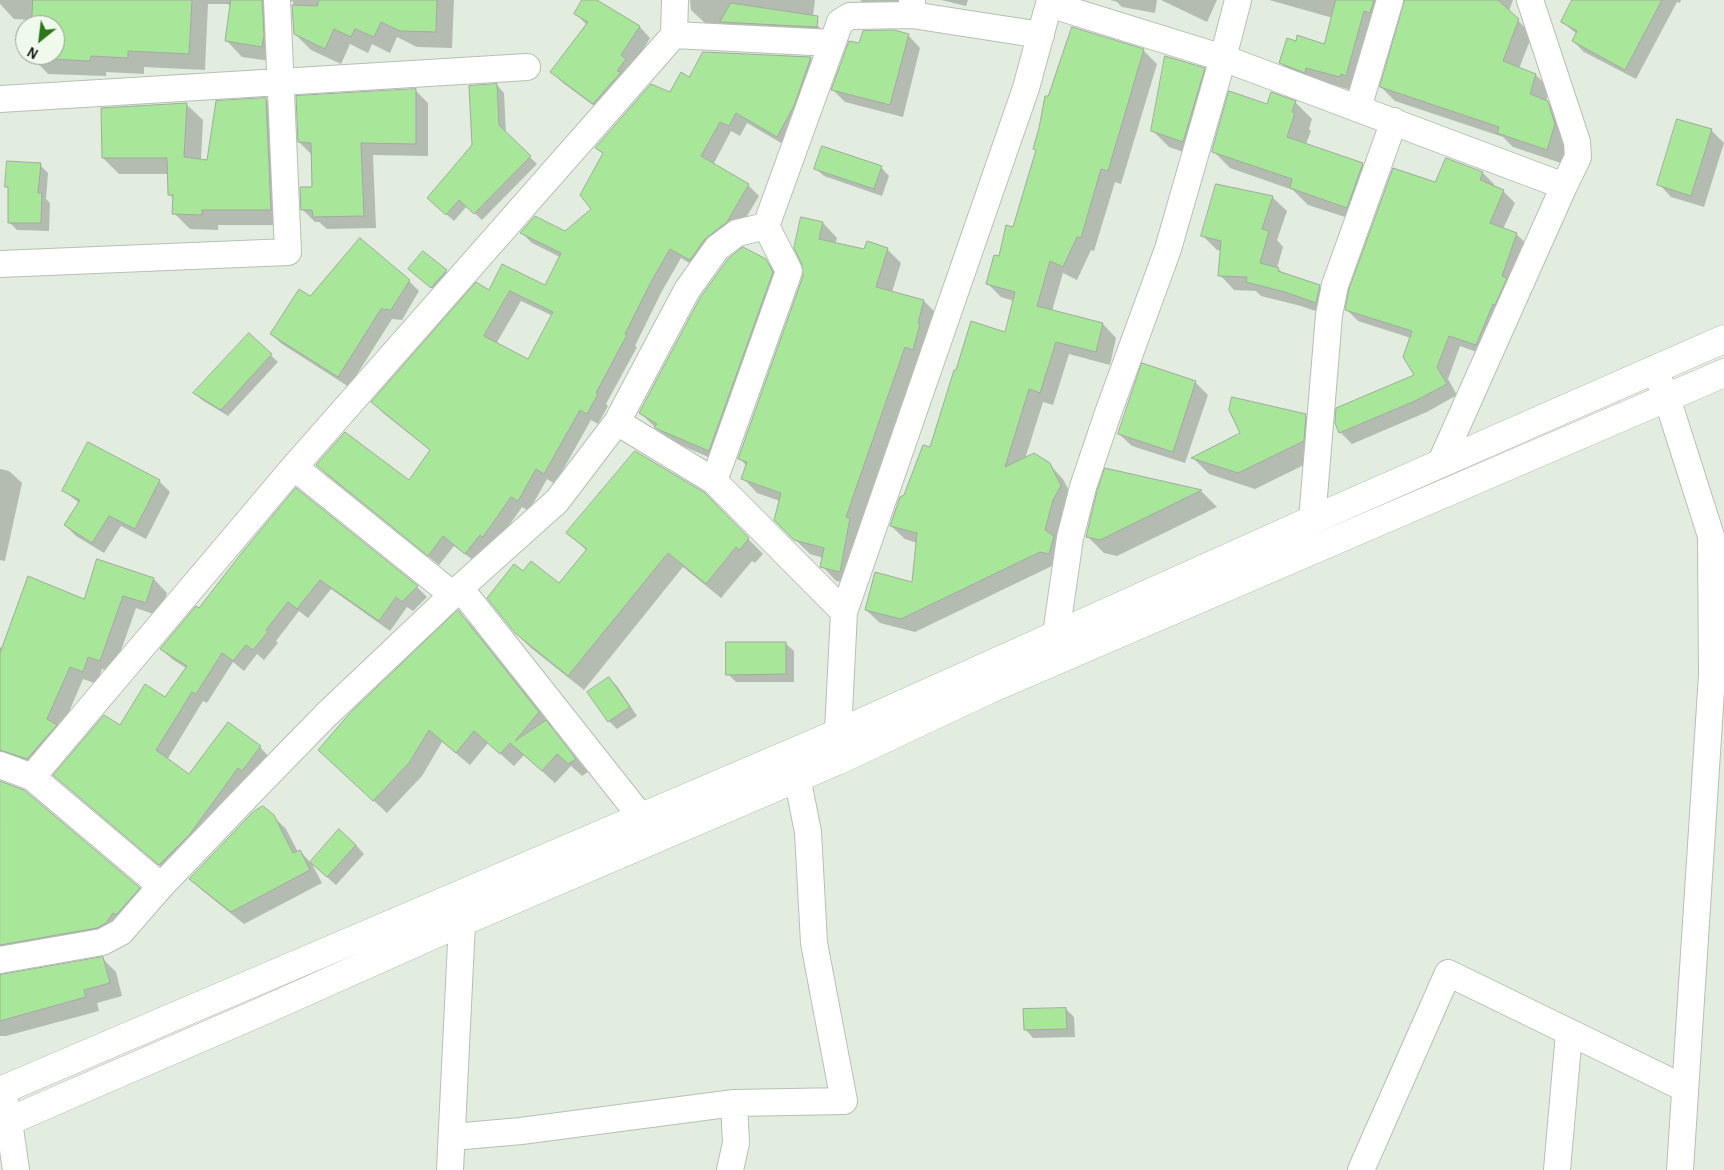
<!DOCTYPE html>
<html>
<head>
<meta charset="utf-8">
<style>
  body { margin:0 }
  #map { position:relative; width:1724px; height:1170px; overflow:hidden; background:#e2ecdf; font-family:"Alegreya Sans",sans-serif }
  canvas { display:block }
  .north { position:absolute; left:15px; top:15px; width:50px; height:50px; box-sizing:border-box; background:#eff9ec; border:1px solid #979f95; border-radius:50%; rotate:209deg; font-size:14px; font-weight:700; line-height:20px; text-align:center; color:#131713 }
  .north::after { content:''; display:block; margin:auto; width:18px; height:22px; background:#2c7518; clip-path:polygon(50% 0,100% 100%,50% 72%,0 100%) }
</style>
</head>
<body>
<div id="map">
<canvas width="1724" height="1170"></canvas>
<div class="north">N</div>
</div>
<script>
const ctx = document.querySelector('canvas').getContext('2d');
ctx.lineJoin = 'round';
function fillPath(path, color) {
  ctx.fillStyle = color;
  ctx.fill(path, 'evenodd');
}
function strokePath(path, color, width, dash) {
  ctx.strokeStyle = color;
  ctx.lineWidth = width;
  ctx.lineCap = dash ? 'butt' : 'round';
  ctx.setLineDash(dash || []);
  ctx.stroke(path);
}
fillPath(new Path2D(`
  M0,0H454L452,48L417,47L397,37L390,53L372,44L368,53L350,44L341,64L311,50L295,34L293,1L285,4L278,62L242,57L226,40L231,4H208L205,70L144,67V74L106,72V76L48,74L32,57V55H55V25H33V20L14,19L0,4Z
  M584,0H595L639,26L650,38L605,114L563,83L552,72L586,24L575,13Z
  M690,0H815L812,24L817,25L832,39L706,24L691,10Z
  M860,0H912L871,11Z
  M941,0H968L966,6Z
  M1110,0H1157L1155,13L1122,7L1117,2Z
  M1161,0H1217L1207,22Z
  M1269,0H1400L1354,91L1320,81L1295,77L1281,63L1325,45L1333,18Z
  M1406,0H1513L1509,11L1532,35L1519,69L1536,75L1550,89L1546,101L1561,116L1569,139L1561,163L1513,147L1503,137L1395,101L1381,87Z
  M1573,0H1681L1680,3L1677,2L1636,79L1584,52L1573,41L1577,34L1562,22Z
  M908,35L920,48L903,117L845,102L833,90L860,45Z
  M1143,50L1157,64L1121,184L1115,182L1094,251L1091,250L1077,280L1063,273L1052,311L1103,324L1116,338L1110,365L1069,354L1053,405L1043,402L1025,459L1049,464L1063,479L1074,501L1054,565L915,632L880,623L866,610L913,584L917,543L905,539L891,526L905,496L931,448L1006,334L1014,301L1001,297L988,284L1014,228L1037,151L1035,149Z
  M704,53L811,58L821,69L788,147L747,123L740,136L731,131L713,165L748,185L759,196L737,233L701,270L681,258L661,293L635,346L637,347L606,404L608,406L598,424L591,420L555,484L547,479L529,511L522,507L494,547L477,563L454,546L439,565L328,476L317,465L409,482L431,451L383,413L373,402L490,292L546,287L560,257L532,243L522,233L565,232L593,209L604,155L597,148L690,79ZM521,301L553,316L529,360L496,344Z
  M1204,69L1221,86L1200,158L1169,147L1152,130Z
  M497,85L504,93L506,134L537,164L482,220L467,206L454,221L436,205L473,145Z
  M416,91L428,103V156L373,155L376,228L327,229L319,222H315L302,209L313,189L312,155L299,142Z
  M266,99L282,115L287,225H218V230L190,229L174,213V199L169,194V174H119L103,158L186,104L203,120L201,160L208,161Z
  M1295,102L1312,119L1309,129L1311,131L1306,144L1362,164L1379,180L1364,223L1308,205L1293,190L1230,168L1213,151L1268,105Z
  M1711,130L1724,143L1704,207L1671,197L1659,184Z
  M40,165L48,173L46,199L50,203L49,231L17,230L9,222V189L7,187Z
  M881,167L889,176L882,196L824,176L815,168Z
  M1483,173L1494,184L1493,187L1503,191L1515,203L1503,229L1516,234L1528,245L1488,356L1460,346L1448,379L1457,395L1427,412L1352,444L1340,432L1415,376L1411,338L1358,321L1347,310L1436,184Z
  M1272,197L1287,211L1277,240L1283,247L1277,268L1284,274L1319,286L1333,301L1330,316L1301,306L1261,296L1256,291L1234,290L1220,275L1221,251L1217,250L1202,235Z
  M823,223L837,238L835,244L865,251L887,249L901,263L892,292L924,301L938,315L854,585L836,581L822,566L823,558L810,554L775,520L780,501L757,493L743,478L747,466L739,458Z
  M423,252L450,275L436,291L413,273Z
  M765,260L779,274L722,463L669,440L640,413Z
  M409,281L419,291L402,320L392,319L349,387L282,344L271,334L310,298Z
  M249,335L278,362L228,416L202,400L195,393Z
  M1195,382L1208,395L1185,463L1132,446L1119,434Z
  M1305,415L1322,431L1320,457L1255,489L1209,474L1193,458Z
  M0,469L9,471L22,483L5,561L0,560Z
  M1106,470L1201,491L1217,507L1117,556L1104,553L1088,537Z
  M159,481L170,492L146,539L121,526L104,553L76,536L65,525L79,503L64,491Z
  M704,494L763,554L755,563L752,561L721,598L683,567L584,690L531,648L516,633L523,573L559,585L587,551L568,533Z
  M240,556L417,587L427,597L413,611L407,607L390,631L331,589L308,618L299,611L276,641L278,643L264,660L257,654L244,671L233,662L207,703L203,701L167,760L189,776L229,724L260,747L270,758L170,874L55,775L120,726L166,698L186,668L172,659L161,649L199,610Z
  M98,561L154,579L167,593L159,616L136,608L113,673L102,669L97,684L83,679L61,731L41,772H0V647L3,649L85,600Z
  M458,612L471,625L552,726L551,727L588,772L582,776L571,766L555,783L524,755L514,766L488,743L470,765L442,742L422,776L387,813L333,763Z
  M785,643L794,651V682H736L728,674Z
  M609,678L617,686L637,716L617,729L609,721Z
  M0,782L139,889L152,902L130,927L0,967Z
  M273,816L286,829L298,852L300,851L311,863L356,845L364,854L336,885L312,864L322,883L244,924L203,891L190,879Z
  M102,958L116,972L122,996L97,1003L99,1011L6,1036H0V976Z
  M1066,1009L1074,1017L1075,1037L1033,1038L1025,1029Z`), '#0003');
const building = new Path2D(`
  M33,0H192L189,54L128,51V58L91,56L90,61L30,58V55H55V25H32Z
  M231,0H262L264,35L262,47L225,41L230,5L227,3L230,4Z
  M319,0H437L436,32L400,31L381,22L374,37L355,29L351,37L334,29L325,49L294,34L292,5L317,6Z
  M582,0H597L640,26L621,55L626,59L617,71L621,72L593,104L550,72L588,22L574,14Z
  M1336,0H1374L1370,13L1364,11L1346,76L1341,74L1340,77L1306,68L1305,73L1279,63L1287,38L1296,41L1297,35L1324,44Z
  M1405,0H1498L1519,19L1503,61L1536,74L1530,94L1548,101L1555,124L1547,150L1497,133L1499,127L1380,87Z
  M1572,0H1662L1625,70L1572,41L1577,31L1561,22Z
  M731,3L818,16L817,27L720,22Z
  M1072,27L1144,49L1108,171L1101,169L1081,238L1077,237L1063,267L1050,261L1037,306L1103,323L1096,352L1056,342L1040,393L1029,389L1005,467L1034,453L1050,463L1061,486L1053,500L1045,530L1054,536L1049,554L1040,552L901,619L865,610L875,572L912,582L917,533L890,526L900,497L904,495L923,445L930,447L954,370H956L971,321L1005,332L1015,292L986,284L994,255L999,256L1006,225L1013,227L1036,150L1033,149L1039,128L1045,96H1048Z
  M894,30L909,34L890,105L831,90L849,41L859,43L863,31Z
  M703,52L811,57L794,106L777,137L736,113L729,126L720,122L701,156L749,184L727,222L705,239L690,260L670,249L651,282L625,334L627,335L596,393L598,394L587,414L580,410L544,474L536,469L518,501L511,497L483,537L480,535L465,554L443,536L428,556L316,465L345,432L409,480L430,450L371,402L476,282L489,290L502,264L545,285L561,253L520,233L535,216L565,231L591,209L580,195L603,153L595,148L651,84L670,92L681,72L689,77ZM510,291L553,312L528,359L484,336Z
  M1165,56L1205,68L1183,142L1151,131Z
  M497,84L499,125L531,156L474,214L459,200L446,215L427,198L472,145L469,86Z
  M416,89V144L361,143L364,216L313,217L312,210H301L300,187H312L311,143L298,142L296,96Z
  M1229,91L1267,104L1271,92L1296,101L1292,112L1295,113L1287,137L1363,163L1347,208L1290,188L1292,179L1212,152Z
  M266,98L271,210H202V215L172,214L173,195H168L167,158H102L101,108L187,103L184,157L207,160L216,101Z
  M1677,119L1712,129L1691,196L1657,185Z
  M822,146L882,166L874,189L814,169Z
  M1446,158L1483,172L1480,180L1504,190L1490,223L1517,233L1502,276L1507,278L1495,305L1493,304L1476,345L1449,336L1437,367L1447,384L1415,401L1339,433L1335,423L1336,408L1414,375L1403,357L1412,331L1345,310L1349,289L1393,168L1435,182Z
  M7,161L41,163L38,193H42L41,223H8V187H5Z
  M1216,184L1273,196L1262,229L1269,231L1260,263L1279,268L1278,271L1320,285L1316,303L1285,292L1246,282L1247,277L1218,276L1221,241L1201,236Z
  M801,217L823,222L819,239L864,249L867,241L888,248L876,287L924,300L918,323L920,324L913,350L905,347L846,517L850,518L840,572L820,567L824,548L794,540L774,520L781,493L741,479L747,462L738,459L803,276L802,265L794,248Z
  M360,238L410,280L391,310L381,309L338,377L270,334L299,289L310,296Z
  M743,247L766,259L773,272L709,451L657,429L654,427L657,424L639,413L700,298L728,259Z
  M423,251L447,270L431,288L408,269Z
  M249,333L272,354L221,410L193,393Z
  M1142,363L1196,381L1173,452L1118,434Z
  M1232,397L1306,414L1304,441L1238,473L1191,458L1240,433L1229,410Z
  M88,442L160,480L135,529L109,516L92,543L64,525L80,500L62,491Z
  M635,451L705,493L749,538L740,550L736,547L706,584L668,553L568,676L515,633L487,598L514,564L523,571L531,561L559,583L587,549L566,533Z
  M1105,468L1202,490L1100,540L1086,537L1097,491Z
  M296,488L418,586L402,602L396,597L379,621L320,580L297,609L288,602L266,630L268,632L253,650L246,645L233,661L222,653L196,694L192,692L156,750L189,774L228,722L261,746L242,771L238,768L190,834L159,865L53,775L104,715L120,725L145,684L165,697L187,666L160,649L196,606L199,608L240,555Z
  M97,559L154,578L146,603L123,596L100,661L88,657L83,672L70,667L47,719L57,725L27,759L0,750V653L28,576L84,599Z
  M458,610L539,712L515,741L546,720L576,759L568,764L557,754L542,771L510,743L500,754L474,731L456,753L429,730L409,763L373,801L318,750L350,713Z
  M726,642H786V674L726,675Z
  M609,677L630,707L608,722L587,692Z
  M0,781L24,790L140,888L116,915L113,913L106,923L97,928L0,945Z
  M263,806L274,815L293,853L300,850L310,870L231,912L189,879L253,812Z
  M339,829L356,845L327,877L310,862Z
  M103,957L110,983L84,990L86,997L0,1021V975Z
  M1066,1008L1067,1029L1024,1030L1023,1009Z`);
fillPath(building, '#a8e69a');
strokePath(building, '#a0aa9e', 1);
const minor = new Path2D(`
  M1049,4L1223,58L1564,186L1578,157L1577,142L1530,0
  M912,15L1041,35
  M674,35L675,0
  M0,99L527,67
  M1358,108L1390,0
  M0,264L288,252L277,0
  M1654,369L1667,398L1711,536L1712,675L1680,1170
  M617,422L714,481
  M1440,464L1564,186
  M294,467L453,595
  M1312,520L1329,315L1335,285L1394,121
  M460,588L642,818
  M844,612L714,481L789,271L766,226L840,22L850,16L912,15V0
  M1056,634L1070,538L1083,487L1108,413L1168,249L1223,58L1238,0
  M837,752L844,612L1026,88L1050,0
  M0,765L32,777
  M161,886L32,777L294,467L674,35L832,43
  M0,960L102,942L121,932L161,886L248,795L326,715L460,588L557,501L617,422L687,290L717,248L737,233L766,226
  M3,1090L9,1122L16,1170
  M453,1137L521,1131L734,1103
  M450,1170L462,922
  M730,1170L736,1143L734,1103L844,1101L814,943L808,832L797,777L791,758
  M1361,1170L1448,973L1684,1088
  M1557,1170L1569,1033`);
const primary = new Path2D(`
  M0,1091L838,733L1312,520L1724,339
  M0,1125L265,1010L462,922L837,761L988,690L1724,373`);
strokePath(minor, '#b6c0b4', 28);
strokePath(primary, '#b6c0b4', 29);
strokePath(minor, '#fff', 26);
strokePath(primary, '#fff', 28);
</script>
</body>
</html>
